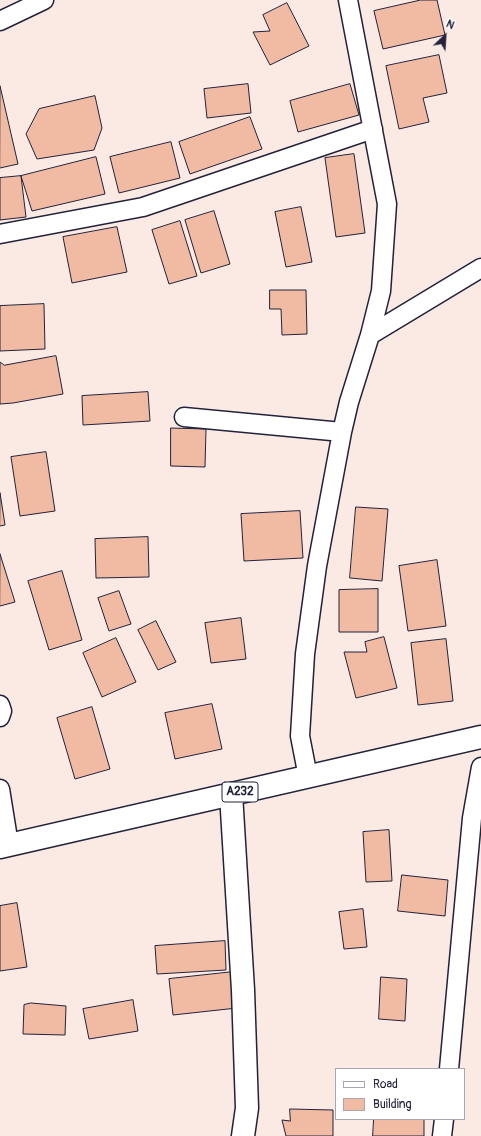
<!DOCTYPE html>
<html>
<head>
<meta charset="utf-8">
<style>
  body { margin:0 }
  #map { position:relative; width:481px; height:1136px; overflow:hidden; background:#faeae3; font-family:Pangolin,sans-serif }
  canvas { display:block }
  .legend { position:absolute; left:335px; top:1068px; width:130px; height:52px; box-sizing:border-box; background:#fff; border:1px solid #a7a7b1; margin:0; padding:5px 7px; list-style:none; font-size:12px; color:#22223b }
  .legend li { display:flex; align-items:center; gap:8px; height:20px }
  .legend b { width:20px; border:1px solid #a7a7b1 }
  .north { position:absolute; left:425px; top:16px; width:40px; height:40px; -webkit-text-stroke:3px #fff; paint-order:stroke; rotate:25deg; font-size:11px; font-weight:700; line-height:16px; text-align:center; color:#22223b }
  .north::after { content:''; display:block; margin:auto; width:14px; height:18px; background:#22223b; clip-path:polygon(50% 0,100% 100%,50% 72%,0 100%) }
</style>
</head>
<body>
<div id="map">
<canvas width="481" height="1136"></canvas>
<ul class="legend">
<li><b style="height:5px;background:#fff"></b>Road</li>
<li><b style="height:11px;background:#f0baa3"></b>Building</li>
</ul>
<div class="north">N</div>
</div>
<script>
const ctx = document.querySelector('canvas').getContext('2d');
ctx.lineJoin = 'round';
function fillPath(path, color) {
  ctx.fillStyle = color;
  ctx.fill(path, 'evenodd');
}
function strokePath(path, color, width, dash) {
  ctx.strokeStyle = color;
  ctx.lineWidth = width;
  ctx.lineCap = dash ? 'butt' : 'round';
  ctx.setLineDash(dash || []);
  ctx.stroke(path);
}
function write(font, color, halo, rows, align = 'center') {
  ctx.font = font + ' Pangolin,sans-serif';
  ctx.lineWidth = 3;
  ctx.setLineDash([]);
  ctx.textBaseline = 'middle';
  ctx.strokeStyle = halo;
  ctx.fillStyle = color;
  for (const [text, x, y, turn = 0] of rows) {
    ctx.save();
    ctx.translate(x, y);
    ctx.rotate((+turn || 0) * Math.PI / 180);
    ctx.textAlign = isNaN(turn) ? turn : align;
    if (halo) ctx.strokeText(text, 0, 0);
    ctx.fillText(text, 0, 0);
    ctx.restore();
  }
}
const building = new Path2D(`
  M421,0H437L445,35L383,49L374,11Z
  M287,3L309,46L270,65L253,32L270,31L263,15Z
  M439,55L447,93L423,98L429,122L399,129L386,66Z
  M248,84L251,113L207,118L204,89Z
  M350,84L359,115L298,132L290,101Z
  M0,86L18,164L0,168Z
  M95,96L102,128L94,150L37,159L26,134L39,109Z
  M250,117L262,149L190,174L179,142Z
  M171,142L180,178L119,193L110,157Z
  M354,154L365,233L336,237L325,158Z
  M96,157L105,194L32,211L21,176Z
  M21,176L26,217L0,220V178Z
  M301,207L312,262L286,267L275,212Z
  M214,211L230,264L201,273L185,220Z
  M180,221L197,276L169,284L152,230Z
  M117,227L127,272L72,283L63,237Z
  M270,290H306L307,334L282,335L281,309H270Z
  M44,304L45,349L0,351V306Z
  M56,356L63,394L13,403L0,404V362L4,365Z
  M148,392L150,421L83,425L82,396Z
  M171,428L206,429L205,467L171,466Z
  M46,452L55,511L20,516L11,457Z
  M0,493L5,525L0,526Z
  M356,507L388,509L382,581L350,578Z
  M300,511L303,558L244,561L241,514Z
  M148,537L149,577L96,578L95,539Z
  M0,554L15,602L0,606Z
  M437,560L446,626L408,631L399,566Z
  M62,571L82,640L49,650L28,581Z
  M378,589V632H339V590Z
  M119,591L131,624L109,631L98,598Z
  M241,618L246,659L211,663L205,623Z
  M156,621L176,662L158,670L138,630Z
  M384,637L397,688L356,698L344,652H367L365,642Z
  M116,638L136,682L102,697L83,653Z
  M446,639L453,701L418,705L411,643Z
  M212,704L222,749L175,759L165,713Z
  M92,707L110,769L75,779L57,718Z
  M389,830L392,881L366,882L363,832Z
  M402,875L448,880L445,916L398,911Z
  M17,903L27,967L0,971V906Z
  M363,909L367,947L344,949L339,912Z
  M225,941L226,970L157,974L155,946Z
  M233,972L237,1008L173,1015L169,979Z
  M381,977L407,979L405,1021L379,1019Z
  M133,1000L138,1031L89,1039L83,1009Z
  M31,1003L66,1006L65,1035L23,1034L24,1005Z
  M290,1109L333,1110V1136H286L282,1120L290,1121Z
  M374,1119H424V1136H373Z`);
fillPath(building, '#f0baa3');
strokePath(building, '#22223b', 1);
const street = new Path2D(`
  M0,21L44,0
  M0,234L143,207L373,129
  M370,335L481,268
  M184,417L342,432
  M0,705L2,711L0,717
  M308,777L300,736L305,654L317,566L342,432L349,402L370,335L381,291L387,204L348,0
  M0,789L9,845
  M449,1069L472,818L481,767
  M442,1136L444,1119`);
const secondary = new Path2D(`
  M231,794L243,990L247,1108L243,1136`);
const primary = new Path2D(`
  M0,847L481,737`);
strokePath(street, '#22223b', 21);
strokePath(secondary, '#22223b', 25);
strokePath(primary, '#22223b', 25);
strokePath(street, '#fff', 18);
strokePath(secondary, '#fff', 22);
strokePath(primary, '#fff', 22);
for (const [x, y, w] of [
  [240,792,36]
]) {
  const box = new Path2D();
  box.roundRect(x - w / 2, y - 10, w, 20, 3);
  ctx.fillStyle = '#fff';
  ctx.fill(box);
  strokePath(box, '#22223b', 1);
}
write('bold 12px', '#22223b', null, [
  ["A232",240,792]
]);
</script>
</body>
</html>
